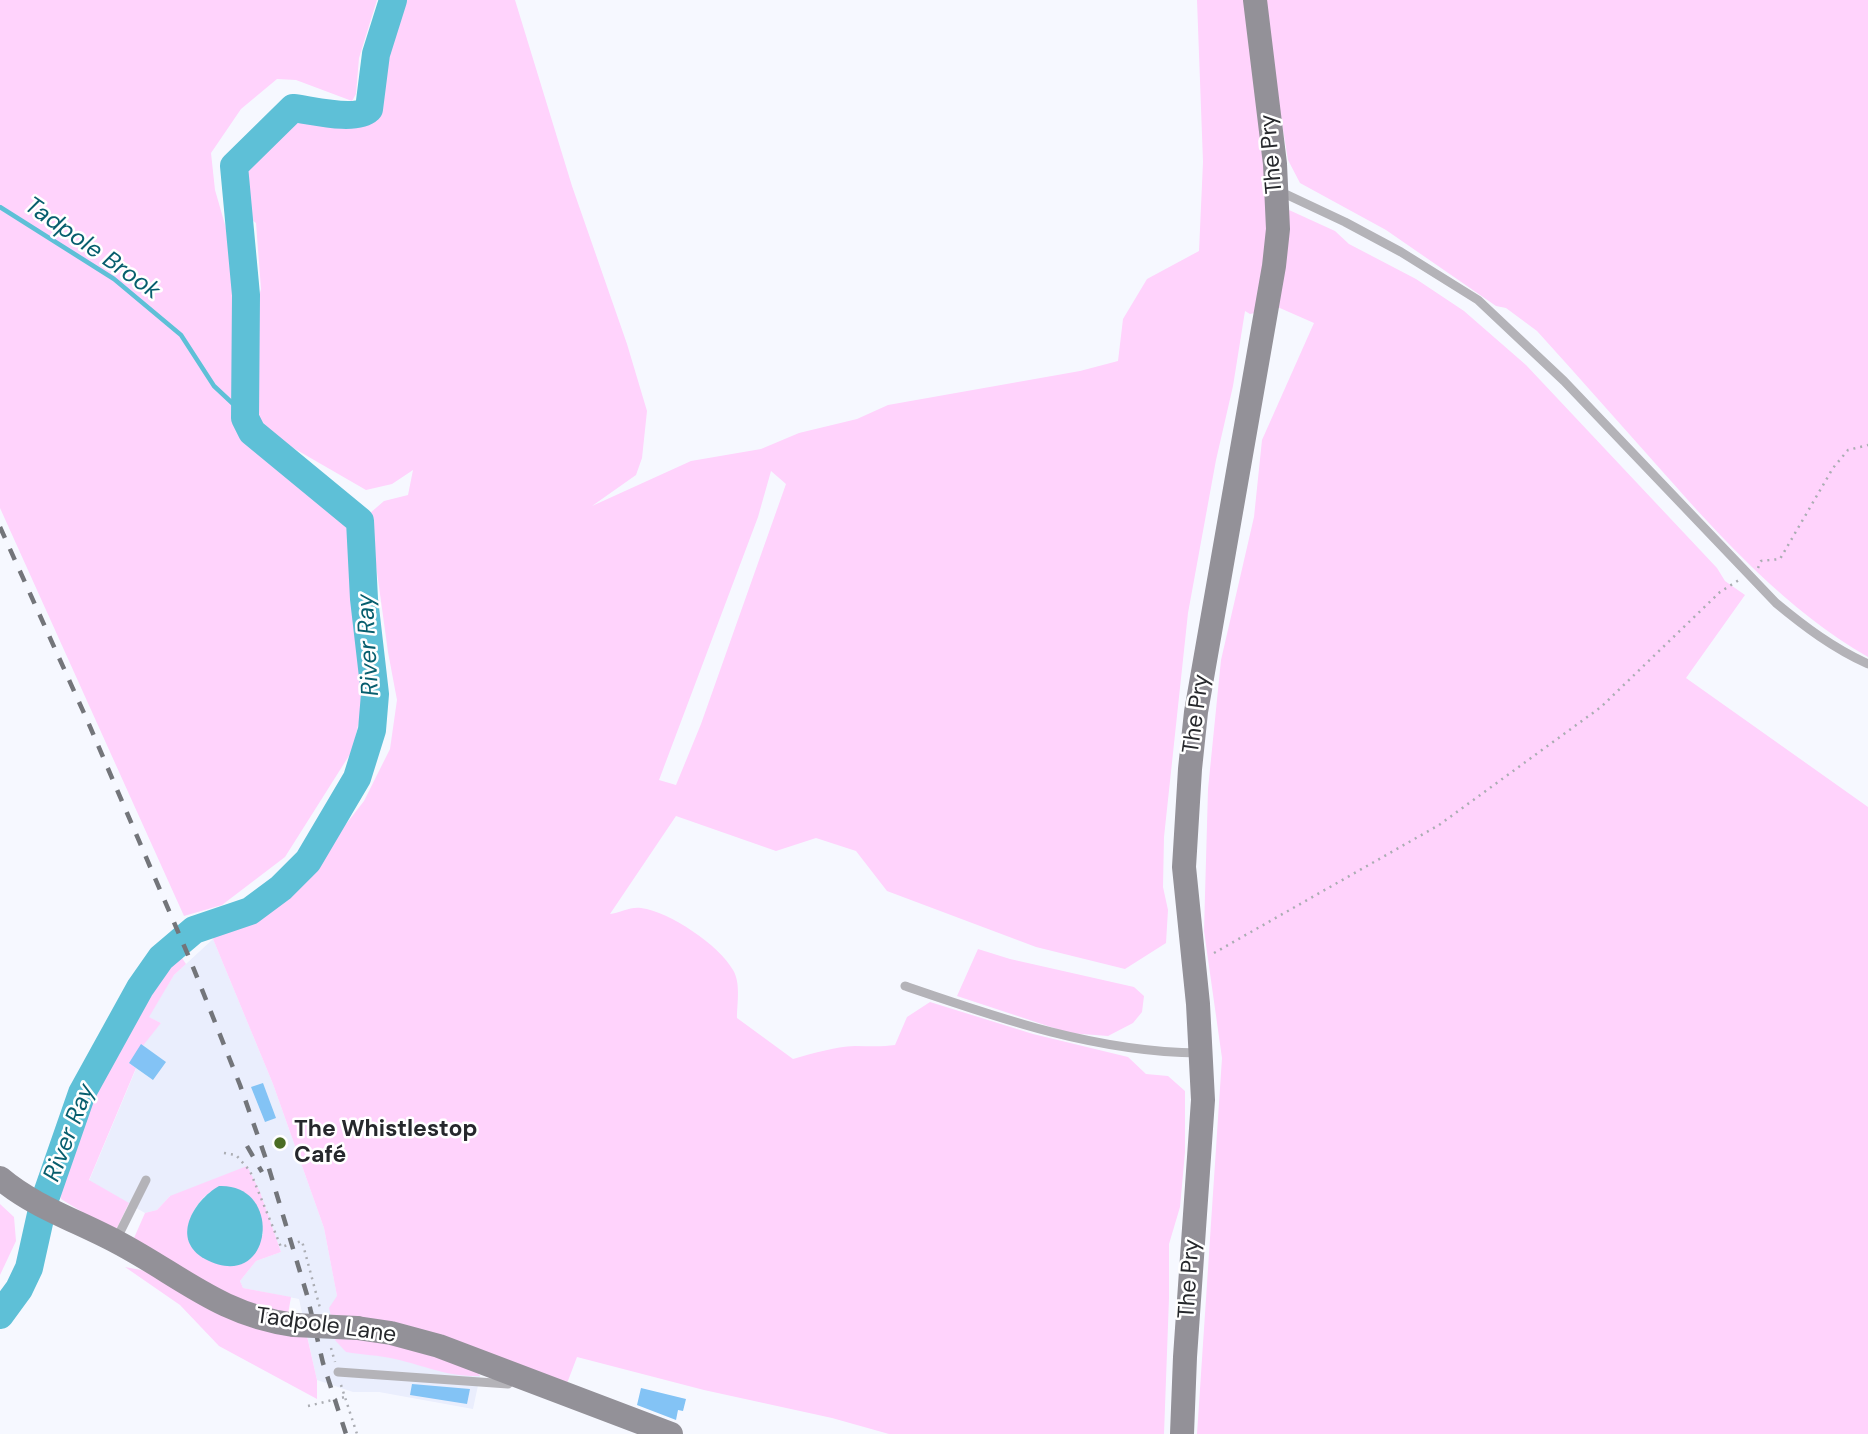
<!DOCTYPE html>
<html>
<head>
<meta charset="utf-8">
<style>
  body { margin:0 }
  canvas { display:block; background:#f6f8ff }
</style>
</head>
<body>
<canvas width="1868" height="1434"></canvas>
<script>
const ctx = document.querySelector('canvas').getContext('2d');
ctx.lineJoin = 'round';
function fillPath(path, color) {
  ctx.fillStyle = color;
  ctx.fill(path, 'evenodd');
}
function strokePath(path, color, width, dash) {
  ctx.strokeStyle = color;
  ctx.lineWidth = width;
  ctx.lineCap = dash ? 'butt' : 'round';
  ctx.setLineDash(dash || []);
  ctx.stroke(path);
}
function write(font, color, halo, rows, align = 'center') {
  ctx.font = font + ' "DM Sans",sans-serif';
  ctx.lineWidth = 5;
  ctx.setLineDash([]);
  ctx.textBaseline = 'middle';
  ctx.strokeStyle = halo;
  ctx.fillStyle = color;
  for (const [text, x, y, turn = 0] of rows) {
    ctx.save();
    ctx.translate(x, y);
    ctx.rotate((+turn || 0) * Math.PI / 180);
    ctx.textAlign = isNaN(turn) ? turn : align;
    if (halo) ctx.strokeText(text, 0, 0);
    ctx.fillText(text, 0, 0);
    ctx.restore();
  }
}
fillPath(new Path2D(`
  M213,939L273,1084L324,1228L337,1296L475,1369L480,1376L473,1409L379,1392H353L317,1380L299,1299L243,1288L240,1281L256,1261L281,1252L260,1192L170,1196L157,1210L145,1213L89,1181L136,1069L129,1063L141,1044L161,1023L148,1017L174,975Z`), '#eaeefd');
fillPath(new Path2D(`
  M0,0H377L359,58L356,94L352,101L296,80L277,79L241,109L211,153L215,190L234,256L235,367L241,425L353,526L366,692L352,751L285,857L222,905L184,916L0,508Z
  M400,0H515L572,186L627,344L647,411L642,458L636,475L592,506L691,461L761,449L799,433L857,419L888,405L1080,371L1118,361L1123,319L1147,279L1199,251L1203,162L1197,0H1248L1269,208L1259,312L1250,314L1245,311L1233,386L1216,460L1188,613L1164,837L1163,887L1168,910L1166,943L1125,969L1036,947L887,891L856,851L816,838L776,851L676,816L610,914C619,913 632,906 641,908C670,912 719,945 733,970C741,983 737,1004 737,1018L793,1059C814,1053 834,1047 855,1046C869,1046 882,1047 895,1045L907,1017L930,1002L1033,1034L1128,1057L1146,1074L1168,1076L1185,1091V1152L1180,1207L1169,1244V1298L1164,1434H889L832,1418L704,1390L577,1357L566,1386L331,1316L329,1308L337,1296L324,1228L273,1084L213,939L216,927L269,912L293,892L364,801L390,749L397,700L388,652L369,514L384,501L408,495L413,470L392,484L366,490L269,434L256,414L255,310L261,289L256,223L247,216L239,166L293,112L348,124L368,122L374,111L386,46ZM771,471L786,484L701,724L676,785L659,780L758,517Z
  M1265,0H1868V657C1787,610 1724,541 1662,471C1620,424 1579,377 1537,331L1506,308L1496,306L1386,230L1300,183L1288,160L1265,20Z
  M1289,210L1335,231L1349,244L1416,279L1464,311L1526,365L1717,568L1725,581L1745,595L1686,678L1868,807V1434H1197L1222,1058L1204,931L1208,789L1221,660L1254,517L1262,440L1314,323L1273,305Z
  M978,949L1010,959L1134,987L1144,996L1142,1012L1133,1023L1108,1036L1069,1033L957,996Z
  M178,952L186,964L174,975L149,1017L161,1023L129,1063L136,1068L89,1180L129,1203L115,1232L61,1199L58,1183L100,1077L159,972Z
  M247,1166L260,1192L281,1252L256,1261L240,1281L243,1288L291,1297L288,1314L239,1303L134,1238L145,1213L157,1210L170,1196ZM210,1192L259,1216L263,1235L191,1247C184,1226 193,1205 210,1192Z
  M0,1204L14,1217L16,1241L0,1275Z
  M125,1267L141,1270L307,1336L317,1380V1399L219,1346L180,1305Z
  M337,1334L367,1337L475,1369L480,1376C447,1377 426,1366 395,1359C379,1355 362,1355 346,1352L335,1340Z`), '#ffd3fc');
fillPath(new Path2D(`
  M219,1186C285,1183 273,1295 205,1259C170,1240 193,1201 219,1186Z`), '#5ec0d7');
strokePath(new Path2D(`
  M0,207L114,279L181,335L214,386L245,415`), '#5ec0d7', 4.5);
strokePath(new Path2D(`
  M0,1315L19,1289L29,1268L43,1205L82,1093L140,988L161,958L194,930L250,911L281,888L308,861L357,778L372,730L375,694L364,599L360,521L252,432L245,418L246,295L234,166L293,108C311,110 355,122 369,109L376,54L393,0`), '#5ec0d7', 28);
fillPath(new Path2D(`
  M141,1044L166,1062L153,1080L129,1063Z
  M263,1083L276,1118L265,1122L251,1087Z
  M412,1384L470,1389L467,1404L410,1395Z
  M641,1388L686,1399L683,1411L678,1410L676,1420L637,1405Z`), '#83c3f5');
strokePath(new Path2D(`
  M1758,568L1761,561L1780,559L1833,468L1848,450L1868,445
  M1214,953L1439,825L1601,707L1720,592L1739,580
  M224,1153L236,1155L250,1171L281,1247L302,1241L320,1308
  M331,1348L335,1362
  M341,1385L357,1434
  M308,1406L345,1397`), '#abadb3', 2.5, [2, 5]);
strokePath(new Path2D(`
  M1279,191L1345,222L1401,252L1478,300L1564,381L1776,603C1805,627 1833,648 1868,664
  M905,986C1001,1019 1096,1052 1199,1053
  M117,1238L146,1180
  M338,1372L508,1384L514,1377`), '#b4b3b8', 9);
strokePath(new Path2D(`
  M0,1178C34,1207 78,1221 117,1242C180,1275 220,1315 294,1325
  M357,1328L391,1333L439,1346L671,1434
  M1182,1434L1185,1357L1203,1100L1198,1004L1184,867L1190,769L1196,712L1274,266L1278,229L1275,164L1255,0`), '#939198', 24);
strokePath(new Path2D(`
  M0,527L88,722L191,962L240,1085L267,1162L307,1295L323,1363L346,1434
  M247,1146L262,1172`), '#73757a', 4.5, [12, 12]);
strokePath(new Path2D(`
  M294,1325L357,1328`), '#939198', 24);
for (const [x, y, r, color] of [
  [280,1143,7,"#4b6d24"]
]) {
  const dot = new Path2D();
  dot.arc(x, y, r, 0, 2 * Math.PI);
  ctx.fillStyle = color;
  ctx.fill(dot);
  strokePath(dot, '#fff', 2.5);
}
write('23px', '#26282c', '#fff', [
  ["The Pry",1272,154,-95],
  ["The Pry",1197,714,-82],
  ["The Pry",1190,1279,-86],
  ["Tadpole Lane",326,1326,8]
]);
write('bold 23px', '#26282c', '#fff', [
  ["The Whistlestop",294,1130],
  ["Café",294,1156]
], 'left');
write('italic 24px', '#075e6e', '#fff', [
  ["Tadpole Brook",92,249,35],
  ["River Ray",369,645,-93],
  ["River Ray",70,1133,-69]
]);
</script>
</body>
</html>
